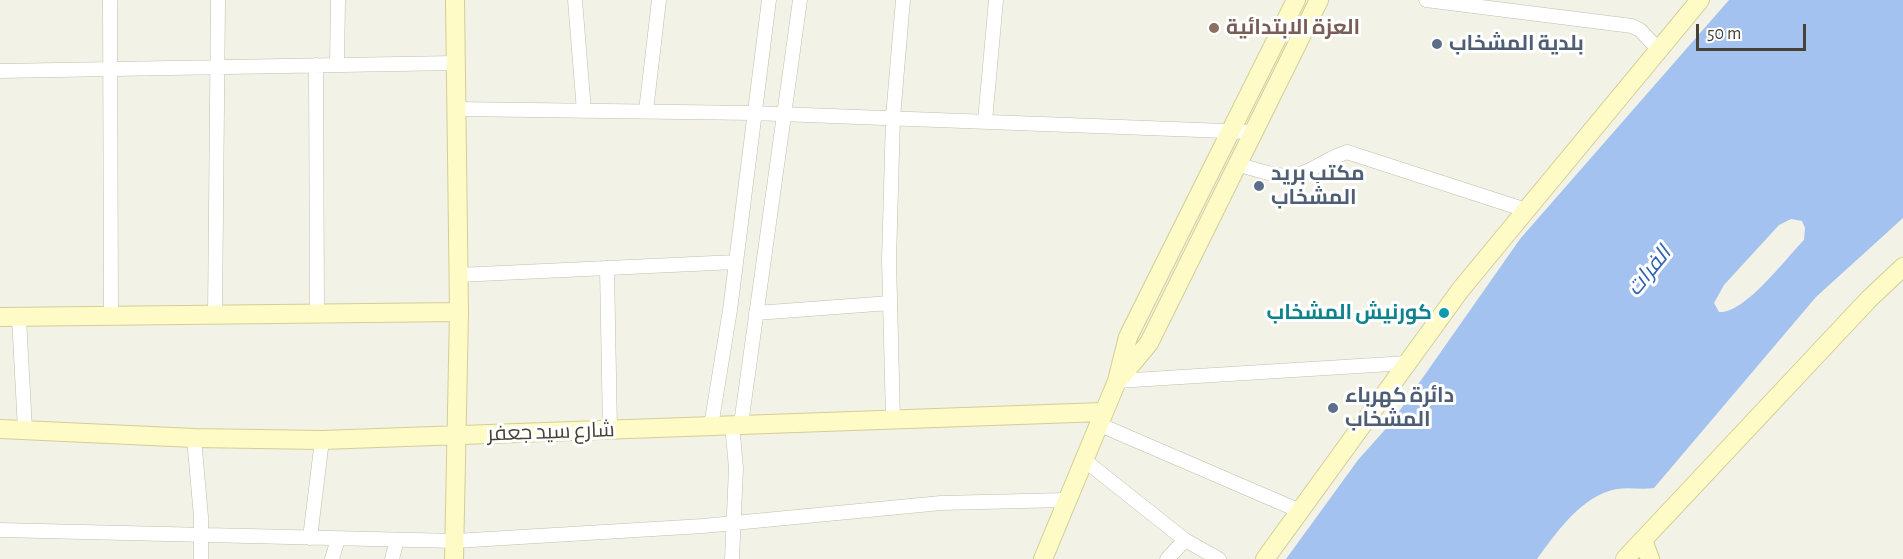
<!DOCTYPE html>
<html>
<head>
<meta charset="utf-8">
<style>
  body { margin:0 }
  #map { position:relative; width:1903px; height:559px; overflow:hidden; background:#f3f2e6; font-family:"Alegreya Sans",sans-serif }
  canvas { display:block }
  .scale { position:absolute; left:1696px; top:24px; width:110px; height:27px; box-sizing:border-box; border:3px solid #464336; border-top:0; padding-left:8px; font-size:18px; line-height:21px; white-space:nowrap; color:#464336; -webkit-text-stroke:4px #fff; paint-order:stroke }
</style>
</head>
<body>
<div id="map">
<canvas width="1903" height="559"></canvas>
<div class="scale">50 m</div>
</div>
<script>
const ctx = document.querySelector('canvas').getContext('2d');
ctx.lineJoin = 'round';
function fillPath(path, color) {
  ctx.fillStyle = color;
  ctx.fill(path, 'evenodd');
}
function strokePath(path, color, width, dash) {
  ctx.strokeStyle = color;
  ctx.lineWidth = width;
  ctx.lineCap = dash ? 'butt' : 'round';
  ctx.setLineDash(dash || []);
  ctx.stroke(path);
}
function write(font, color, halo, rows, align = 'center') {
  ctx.font = font + ' "Alegreya Sans",Cairo,sans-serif';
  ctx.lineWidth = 6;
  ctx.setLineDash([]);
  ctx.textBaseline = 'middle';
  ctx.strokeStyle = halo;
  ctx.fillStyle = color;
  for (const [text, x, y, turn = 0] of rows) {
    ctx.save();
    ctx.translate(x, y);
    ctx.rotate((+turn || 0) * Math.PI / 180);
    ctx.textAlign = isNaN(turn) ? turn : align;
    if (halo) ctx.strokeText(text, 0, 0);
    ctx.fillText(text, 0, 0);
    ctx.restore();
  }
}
fillPath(new Path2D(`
  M1729,0H1903V218L1816,297L1654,488C1642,490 1629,487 1617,489C1582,495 1556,533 1537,559H1286L1358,460L1391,423L1520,239ZM1791,219L1802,221L1805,228L1804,240C1785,259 1745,314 1719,312L1714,303L1724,285L1779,225Z`), '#a3c2ef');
const street = new Path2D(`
  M110,0L111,316
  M575,0L584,111
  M1426,0L1632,26L1640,30L1658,49
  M316,65L317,314
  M337,65L338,0
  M0,71L455,63
  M456,109L753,113L1252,132
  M646,111L659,0
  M985,121L996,0
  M1237,164C1255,169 1284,181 1303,173C1318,167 1331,157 1347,152L1526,210
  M607,268L610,430
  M458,275L736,262
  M756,313L890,303
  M215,315L218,0
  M19,317L25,430
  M1117,381L1407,363
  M893,419L889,260L893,117L903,0
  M741,424L800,0
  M1098,424L1300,511
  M711,426L730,310L769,0
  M194,438L201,517V559
  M1083,459L1185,540L1219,559
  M0,530L455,541L703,526L941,503L1065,500
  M310,538L322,440
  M332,559L338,539
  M392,559L397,540
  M732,559L736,468L732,424
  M1167,559L1185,540`);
const secondary = new Path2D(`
  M0,317L459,312
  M1120,378L1149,343L1319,0
  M0,429L194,438L322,440L1103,412
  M1643,540L1650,559
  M454,559L459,312L455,0
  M1043,559L1117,381L1128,337L1296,0
  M1265,559L1461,289L1700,0
  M1625,559L1869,299L1903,267`);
strokePath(street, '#c1beac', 15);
strokePath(secondary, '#d3ce97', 20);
strokePath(street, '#fff', 14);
strokePath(secondary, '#fefbc6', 18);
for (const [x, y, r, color] of [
  [1214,28,6,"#8d6e63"],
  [1437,44,6,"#5c6f8a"],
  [1259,186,6,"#5c6f8a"],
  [1444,313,6,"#0f9aa8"],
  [1333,408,6,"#5c6f8a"]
]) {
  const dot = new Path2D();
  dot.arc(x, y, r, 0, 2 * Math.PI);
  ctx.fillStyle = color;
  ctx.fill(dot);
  strokePath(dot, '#fff', 2);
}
write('bold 21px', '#785e54', '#fff', [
  ["العزة الابتدائية",1226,28]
], 'left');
write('bold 21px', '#4e5e75', '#fff', [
  ["بلدية المشخاب",1449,44],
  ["مكتب بريد",1271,174],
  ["المشخاب",1271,198],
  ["دائرة كهرباء",1345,396],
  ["المشخاب",1345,420]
], 'left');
write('bold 21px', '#0d838f', '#fff', [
  ["كورنيش المشخاب",1432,313]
], 'right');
write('21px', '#464336', '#fff', [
  ["شارع سيد جعفر",551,432,-2]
]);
write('italic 22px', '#3062b1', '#fff', [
  ["الفرات",1649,271,-51]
]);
</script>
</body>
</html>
